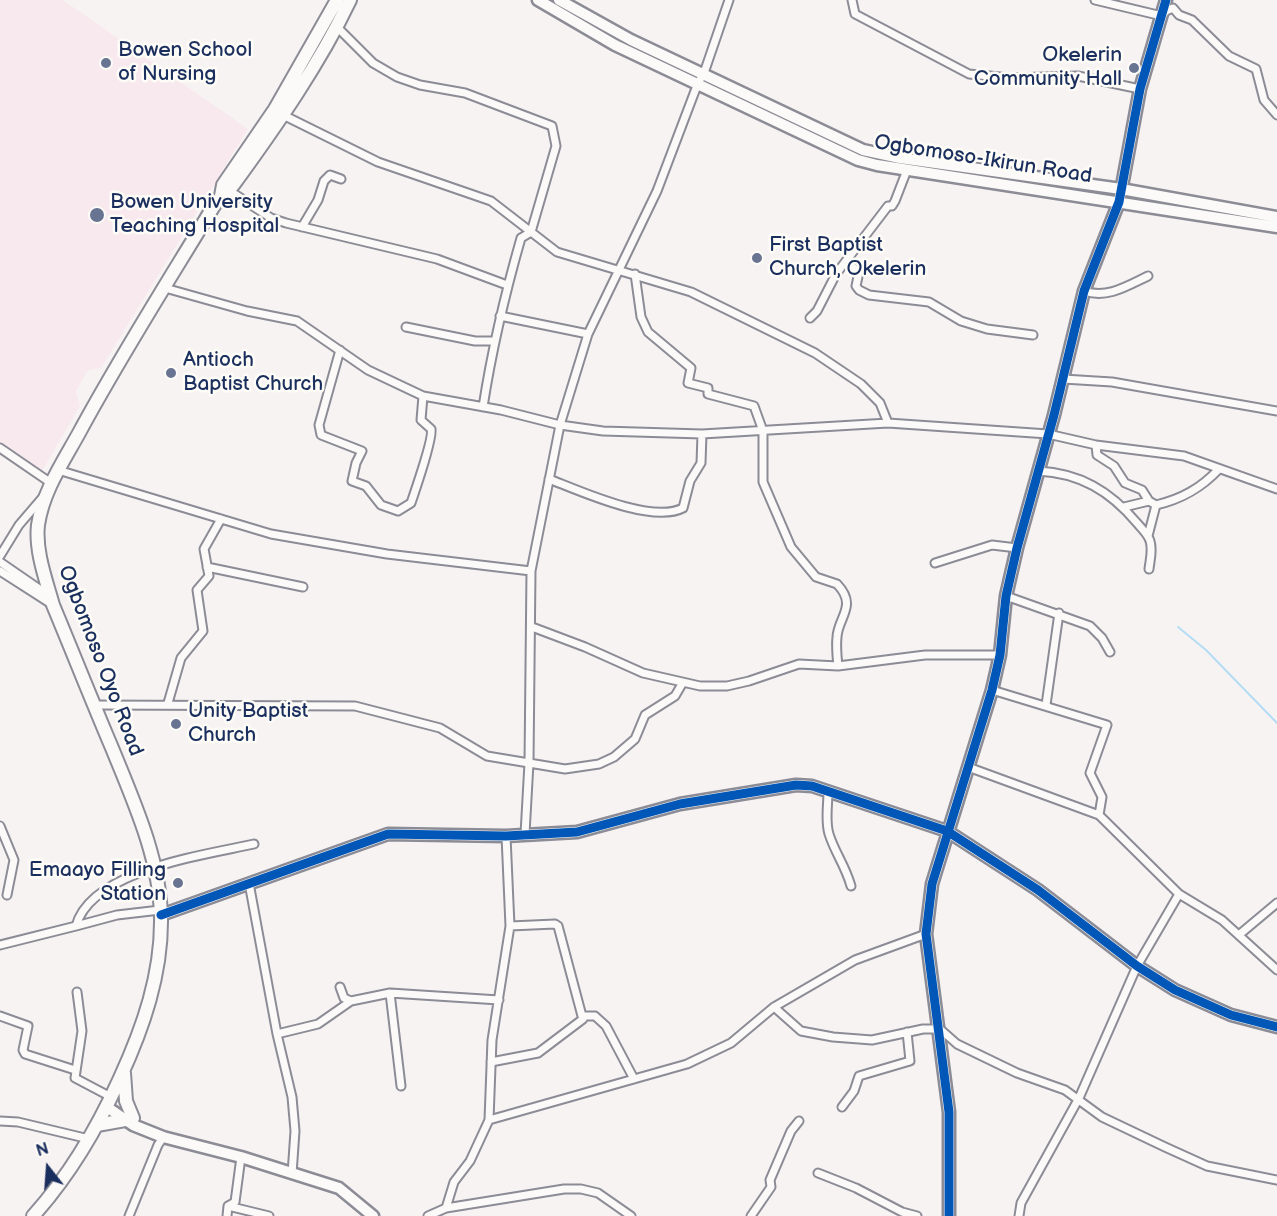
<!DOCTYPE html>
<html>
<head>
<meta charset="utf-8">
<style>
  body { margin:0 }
  #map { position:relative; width:1277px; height:1216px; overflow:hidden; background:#f8f3f3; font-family:"Balsamiq Sans",sans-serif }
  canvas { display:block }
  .north { position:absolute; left:18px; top:1138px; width:60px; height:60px; -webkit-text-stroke:4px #fdfcf7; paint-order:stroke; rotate:343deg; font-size:16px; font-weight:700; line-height:24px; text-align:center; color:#1b2f5e }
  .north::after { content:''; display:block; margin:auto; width:21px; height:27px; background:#1b2f5e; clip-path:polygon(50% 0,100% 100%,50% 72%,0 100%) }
</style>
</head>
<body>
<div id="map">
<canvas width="1277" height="1216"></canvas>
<div class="north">N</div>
</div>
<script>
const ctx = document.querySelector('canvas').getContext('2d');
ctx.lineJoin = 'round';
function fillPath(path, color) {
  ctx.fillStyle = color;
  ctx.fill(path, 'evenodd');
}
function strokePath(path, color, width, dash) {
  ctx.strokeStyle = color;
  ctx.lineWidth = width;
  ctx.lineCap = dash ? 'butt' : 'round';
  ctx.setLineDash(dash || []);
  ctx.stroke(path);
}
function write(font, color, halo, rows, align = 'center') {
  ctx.font = font + ' "Balsamiq Sans",sans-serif';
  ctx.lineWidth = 5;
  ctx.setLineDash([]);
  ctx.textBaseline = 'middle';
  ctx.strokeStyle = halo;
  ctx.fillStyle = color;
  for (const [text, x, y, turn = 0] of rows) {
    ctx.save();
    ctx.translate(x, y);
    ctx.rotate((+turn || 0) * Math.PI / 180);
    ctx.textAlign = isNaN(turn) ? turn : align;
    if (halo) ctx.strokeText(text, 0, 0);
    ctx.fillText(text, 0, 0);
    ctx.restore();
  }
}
fillPath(new Path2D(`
  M0,0H63L248,129L101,368L88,370L76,391L80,406L42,471L0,443Z`), '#f8e9ef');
strokePath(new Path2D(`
  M1178,627L1206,650L1277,723`), '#b3ddf5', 2);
const street = new Path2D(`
  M852,0L855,14L969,74L1010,78L1078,76L1140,89
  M1095,0L1162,16L1166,11L1173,8L1179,15L1192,20L1229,56L1256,69L1264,100L1277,115
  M337,27L373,63L397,77L420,85L465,93L552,126L556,146L531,232L521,238C505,294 492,349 483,407
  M283,115L378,162L491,201L557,252L691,292L815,353L861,384L880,403L888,423
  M227,189L271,218L286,223L437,259L507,285
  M302,227L318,200L324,181L330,175L341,179
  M846,262L859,272L856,286L859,290L869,295L929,302L961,321L987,329L1033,335
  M635,274L641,317L648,332L691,368L688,383L708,388V394L754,406L763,431V482L791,547L816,577L837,584C858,606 838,617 837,637C836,647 837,657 838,666
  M165,288L247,311L297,321L368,370L423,396L501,410L560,425L588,334L657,191L698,83L704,73L729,0
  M1084,291C1107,299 1127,286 1148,276
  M500,316L588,334
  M810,318L817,311L836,274L888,206H892L895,201L907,170
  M406,327L475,341H493
  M340,350L319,425L321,435L362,451L356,463L352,481L366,486L381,505L398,511L411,503C415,491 434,437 431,429L421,420L423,396
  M1063,379L1112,382L1277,411
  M1096,445L1097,455L1114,466L1125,483L1142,490L1149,501L1156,505
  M0,448L51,483
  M58,470L271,534L387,554L531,571
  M1038,471C1080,473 1110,491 1137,523C1142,529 1148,534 1150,541C1153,550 1150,560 1149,569
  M549,479C580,491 652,524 683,508L690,481L701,463L702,434
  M1124,507L1149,501
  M1148,536L1156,505C1182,499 1201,488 1219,469
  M0,556L19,525L43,497
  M0,562L48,595
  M935,563L992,545L1017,548
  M207,567L303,587
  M0,571L53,605
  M1006,596L1090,626L1102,638L1110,652
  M532,627L585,647L643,673L700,686H727L749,681L799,664L838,666L925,655H1000
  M992,690L1107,725L1090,773L1102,797L1099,815
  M168,703L181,658L203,631L197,590L209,576L204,549L221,519
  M94,705L355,706L440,728L487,756L565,769L599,764L614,757L635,739L645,715L675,696L682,684
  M1046,705L1059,613
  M968,767L1099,815L1179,894L1222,920L1277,970
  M828,792C828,805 825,821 829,834C835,853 845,865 851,886
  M0,826L14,860L7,895
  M525,834L529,763L531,571L560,425L603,431L702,434L888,423L1048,434L1096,445L1184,456L1277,489
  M249,883L277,1034L292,1097L295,1131L292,1174
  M76,926L117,915L160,910
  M510,926L555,924L558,926L582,1016
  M1240,934L1277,903
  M0,945L76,926C91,870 205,855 254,844
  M340,987L344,998L351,1001L390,993L499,1000
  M77,992L82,1031L75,1078L111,1097
  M390,993L401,1086
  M774,1007L801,1031L833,1037L872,1040L923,1029H940L957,1044L1017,1073L1065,1090L1102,1117L1165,1147L1207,1166L1277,1180
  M0,1016L28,1026L23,1050L25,1054L75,1070
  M582,1016H595L606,1026L634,1079
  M277,1034L318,1024L351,1001
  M491,1062L538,1053L583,1019L582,1016
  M842,1107L854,1091L859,1076L910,1061L907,1032
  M489,1120L687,1064L731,1043L774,1007L855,960L926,934
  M0,1121L18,1122L89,1139
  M818,1173L856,1188L902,1212L917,1216
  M228,1206L269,1216
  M446,1208L454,1182L470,1161L489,1120L492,1040L510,926L506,836
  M129,1216L158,1145L164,1136
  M227,1216L228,1206L235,1202L241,1157
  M428,1216L446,1208L564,1189H581L598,1193L631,1216
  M751,1216L771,1187L770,1180L791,1131L799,1121
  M1019,1216L1021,1203L1079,1098L1137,966L1179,894`);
const secondary = new Path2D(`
  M538,0L615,45L858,160L877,165L1277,227
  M559,0L631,40L863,150L900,158L1121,189L1277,217
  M161,915L388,834L506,836L577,832L680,804L796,785L812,786L947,831L1038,890L1137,966L1175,990L1231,1015L1277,1027
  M949,1216V1112L926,934L932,884L992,690L1000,655L1006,596L1017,548L1054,415L1084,291L1119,202L1140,89L1166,0`);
const primary = new Path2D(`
  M107,1107L133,1125L163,1137L241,1157L339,1188L373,1216`);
const highway = new Path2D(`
  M221,196L223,185L275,109L337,0
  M124,1073L126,1101L133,1118
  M97,1125L125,1120
  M33,1216C70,1175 97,1129 120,1078C143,1028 162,974 161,917C160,859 134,802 112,748C92,701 73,653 53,605C46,580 35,551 38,525C43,491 63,462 79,433C121,355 169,280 215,204C221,197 228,192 234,184C276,126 319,65 350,0`);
strokePath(street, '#8b8c95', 11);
strokePath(secondary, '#8b8c95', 15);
strokePath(primary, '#8b8c95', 15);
strokePath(highway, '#8b8c95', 16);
strokePath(street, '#fbfaf8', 7);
strokePath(secondary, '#fbfaf8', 10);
strokePath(primary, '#fbfaf8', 10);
strokePath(highway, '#fbfaf8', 12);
strokePath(new Path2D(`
  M161,915L388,834L506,836L577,832L680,804L796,785L812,786L947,831L1038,890L1137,966L1175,990L1231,1015L1277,1027
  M949,1216V1112L926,934L932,884L992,690L1000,655L1006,596L1017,548L1054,415L1084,291L1119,202L1140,89L1166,0`), '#0057b8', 9);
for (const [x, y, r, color] of [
  [106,63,6,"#687492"],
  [1134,68,6,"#687492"],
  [97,215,8,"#687492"],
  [757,258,6,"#687492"],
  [171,373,6,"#687492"],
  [176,724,6,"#687492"],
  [178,883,6,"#687492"]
]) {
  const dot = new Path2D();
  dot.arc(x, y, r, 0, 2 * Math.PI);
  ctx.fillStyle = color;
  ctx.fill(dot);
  strokePath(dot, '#fdfcf7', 2);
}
write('21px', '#1b2f5e', '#fdfcf7', [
  ["Bowen School",118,51],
  ["of Nursing",118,75],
  ["Okelerin",1122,56,"right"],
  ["Community Hall",1122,80,"right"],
  ["Bowen University",110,203],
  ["Teaching Hospital",110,227],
  ["First Baptist",769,246],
  ["Church, Okelerin",769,270],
  ["Antioch",183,361],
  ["Baptist Church",183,385],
  ["Unity Baptist",188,712],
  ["Church",188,736],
  ["Emaayo Filling",166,871,"right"],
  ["Station",166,895,"right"]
], 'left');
write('21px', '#1b2f5e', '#fdfcf7', [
  ["Ogbomoso-Ikirun Road",983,160,9],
  ["Ogbomoso Oyo Road",100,661,69]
]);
</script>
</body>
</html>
